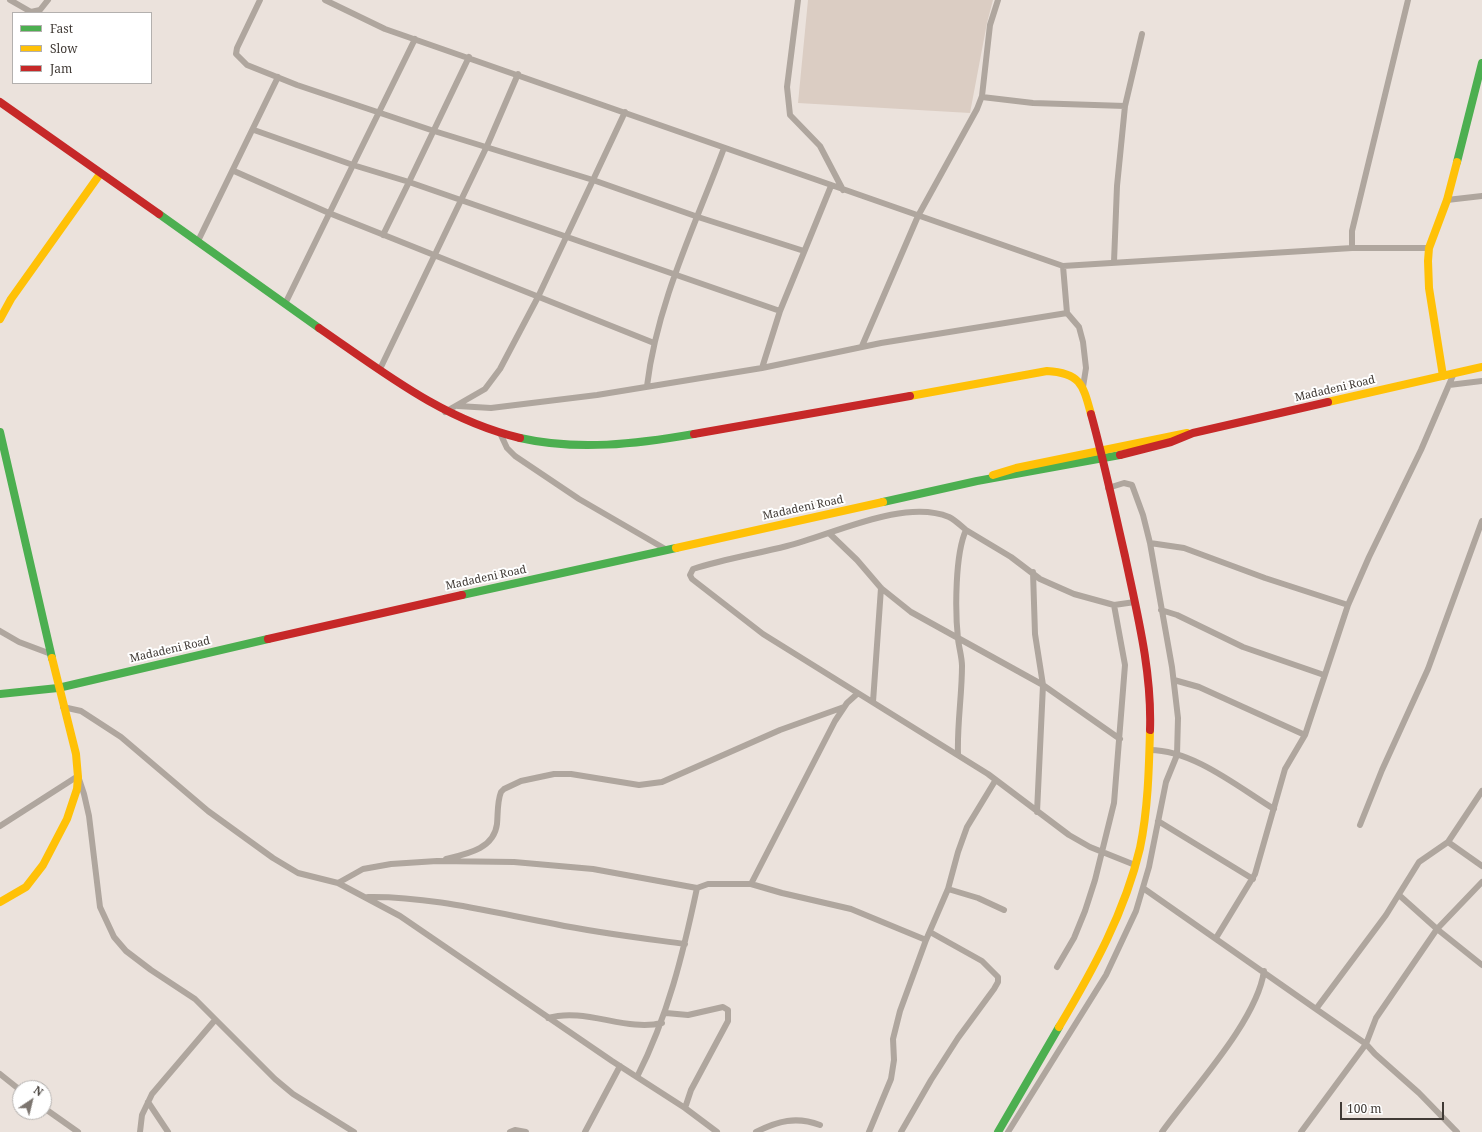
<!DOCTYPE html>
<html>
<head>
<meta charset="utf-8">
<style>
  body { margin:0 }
  #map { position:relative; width:1482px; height:1132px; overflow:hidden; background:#ebe2dc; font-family:"Noto Serif",serif }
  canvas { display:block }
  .legend { position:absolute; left:12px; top:12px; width:140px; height:72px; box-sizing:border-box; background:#fff; border:1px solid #b3b0ae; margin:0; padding:5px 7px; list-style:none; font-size:12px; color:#403a35 }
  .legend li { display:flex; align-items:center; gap:8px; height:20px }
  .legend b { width:20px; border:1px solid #b3b0ae }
  .north { position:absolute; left:12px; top:1080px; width:40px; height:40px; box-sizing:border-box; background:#fff; border:1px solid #b3b0ae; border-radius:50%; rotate:35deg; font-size:11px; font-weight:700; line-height:16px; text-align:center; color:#403a35 }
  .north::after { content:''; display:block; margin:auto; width:14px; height:18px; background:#7c756f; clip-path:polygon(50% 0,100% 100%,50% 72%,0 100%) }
  .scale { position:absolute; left:1340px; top:1102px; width:104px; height:18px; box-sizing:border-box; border:2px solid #403a35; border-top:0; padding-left:5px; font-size:12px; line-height:14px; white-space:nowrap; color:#403a35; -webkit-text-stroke:3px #fff; paint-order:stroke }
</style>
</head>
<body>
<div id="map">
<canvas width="1482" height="1132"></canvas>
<ul class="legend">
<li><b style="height:5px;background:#4caf50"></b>Fast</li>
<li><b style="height:5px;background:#ffc107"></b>Slow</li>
<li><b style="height:5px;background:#c62828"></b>Jam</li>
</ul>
<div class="north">N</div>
<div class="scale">100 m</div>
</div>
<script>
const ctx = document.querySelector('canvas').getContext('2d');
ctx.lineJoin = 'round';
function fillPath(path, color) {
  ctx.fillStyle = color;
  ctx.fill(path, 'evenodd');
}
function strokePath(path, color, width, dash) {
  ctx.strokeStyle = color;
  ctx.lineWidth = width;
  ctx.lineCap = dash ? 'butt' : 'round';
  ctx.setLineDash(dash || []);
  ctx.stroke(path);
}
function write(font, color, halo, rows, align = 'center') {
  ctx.font = font + ' "Noto Serif",serif';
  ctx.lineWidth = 4;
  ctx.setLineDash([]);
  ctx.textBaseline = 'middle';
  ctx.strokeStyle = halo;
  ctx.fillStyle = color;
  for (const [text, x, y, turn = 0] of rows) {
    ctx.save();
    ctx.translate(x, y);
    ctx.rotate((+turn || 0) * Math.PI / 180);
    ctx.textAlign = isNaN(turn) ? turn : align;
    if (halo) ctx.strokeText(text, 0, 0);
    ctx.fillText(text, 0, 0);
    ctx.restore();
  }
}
fillPath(new Path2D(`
  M808,0H993L987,23L970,113L798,103Z`), '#dbcdc3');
strokePath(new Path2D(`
  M10,0L31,12L40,10L48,0
  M260,0L237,48L236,54L247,65L297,85L434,131L593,180L698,217L804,251
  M325,0L385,29L1063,266L1352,248H1429
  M798,0L787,87L790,115L820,146L843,190
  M982,97L1033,103L1125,106L1117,186L1114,262
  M1125,106L1142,34
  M254,130L353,165L415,39
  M234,171L329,213L654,343
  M1447,200L1482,196
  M383,235L409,182L780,311
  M198,241L278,77
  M1352,248V231L1408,0
  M1063,266L1067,313L1079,327L1083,342L1086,368L1083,387
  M285,304L353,165L409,182L469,57
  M862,346L918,216L977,109L982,96L990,25L998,0
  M762,368L780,311L831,186
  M380,369L487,146L518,74
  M1449,385L1482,381
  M647,386C657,303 695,226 724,148
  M458,406L491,408L597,395L762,368L881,343L1067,313
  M445,412L485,389L500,369L538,297L625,112
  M500,433L507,448L515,456L579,499L667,550
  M966,530C960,525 955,520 949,517C904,498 832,535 787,546C756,554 724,559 693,569L690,575L692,579L763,634L988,774L1069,835L1090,847L1135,865
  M830,534L857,560L881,588L911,612L1043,685L1120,739
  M1150,543L1184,548L1265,578L1348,605
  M1033,572L1035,634L1043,685L1037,812
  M1161,610L1177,615L1243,647L1324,675
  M0,631L19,642L51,654
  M1174,680L1199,687L1305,735
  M873,702L881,588
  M63,707L81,711L121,737L208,811L273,858L298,873L338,883L400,916L612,1061L685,1108L717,1132
  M1150,750C1193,750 1238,787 1274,809
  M958,754C957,724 962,695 962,666C962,657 959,648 958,639C955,611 955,554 966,530L1011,557L1040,579L1049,583L1074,594L1114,605L1135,602
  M1158,821L1253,879
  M1360,825L1382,770L1428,669L1482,521
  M0,826L78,776L84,794L89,816L100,907L114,937L126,951L151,970L195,999L275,1079L293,1094L354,1132
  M1448,842L1482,866
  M446,859C467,854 494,849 497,824C498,814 497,802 501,792L504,789L521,781L554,774H571L639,785L662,782L780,730L844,707
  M338,883L363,869L391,864L437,861L514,862L593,869L697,888L708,884H751L835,721L847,703L857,694
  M751,884L782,893L851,909L926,940
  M1143,888L1366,1044L1375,1054L1419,1093L1457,1132
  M948,889L978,898L1004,910
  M1399,895L1437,929L1482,882
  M368,897C430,896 495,913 555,924C598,933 641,938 685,944
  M1216,938L1255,874L1285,769L1305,735L1348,605L1369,557L1421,450L1454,373
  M1057,967L1074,938L1085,911L1095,880L1114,803L1125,665L1114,605
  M1316,1009L1386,915L1419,862L1448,842L1482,791
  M666,1013L688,1015L723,1007L728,1010V1021L691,1090L685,1108
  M548,1018C585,1007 626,1032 662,1023
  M0,1074L20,1090
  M637,1077C668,1016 683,954 697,888
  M148,1102L168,1132
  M44,1108L78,1132
  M140,1132L142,1115L152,1094L215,1020
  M510,1132L515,1130L526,1132
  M585,1132L620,1066
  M756,1132C778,1121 796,1116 820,1125
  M869,1132L891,1079L894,1060L893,1039L900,1011L926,940L948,889L958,852L967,827L995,781
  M901,1132L931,1080L958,1038L994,989L998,982V977L982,961L930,932
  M1008,1132L1106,975L1136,911L1149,867L1166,782L1177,755L1178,718L1172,667L1150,543L1143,515L1132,485L1124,483L1108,488
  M1162,1132C1192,1090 1257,1021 1264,971
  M1301,1132L1366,1044L1376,1018L1437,929L1482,965`), '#afa69e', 6);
strokePath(new Path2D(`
  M1457,162L1482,63
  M159,214L319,328
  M0,432L52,658
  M520,438C577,451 637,444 694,434
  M883,502L977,481L1120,455
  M462,595L676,548
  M0,694L58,688L268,639
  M998,1132L1059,1027`), '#4caf50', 8);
strokePath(new Path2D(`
  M0,319L11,299L100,174
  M1443,376L1429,288L1428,261L1429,248L1447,200L1457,162
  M910,396L1047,371C1081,373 1083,385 1091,414
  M1328,402L1482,367
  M993,475L1016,468L1187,433
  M676,548L883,502
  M0,902L26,887L43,865L67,819L77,789L78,777L76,754L52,658
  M1059,1027C1093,970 1125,912 1140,848C1148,810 1149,768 1150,730`), '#ffc107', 8);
strokePath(new Path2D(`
  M0,102L159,214
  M319,328C383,372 443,420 520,438
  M1091,414C1104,461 1114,509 1125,556C1137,613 1152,671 1150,730
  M694,434L910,396
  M1120,455L1171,442L1193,433L1328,402
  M268,639L462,595`), '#c62828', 8);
write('11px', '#403a35', '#fff', [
  ["Madadeni Road",1335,389,-13],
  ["Madadeni Road",803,508,-12],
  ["Madadeni Road",486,578,-12],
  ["Madadeni Road",170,650,-13]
]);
</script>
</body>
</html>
